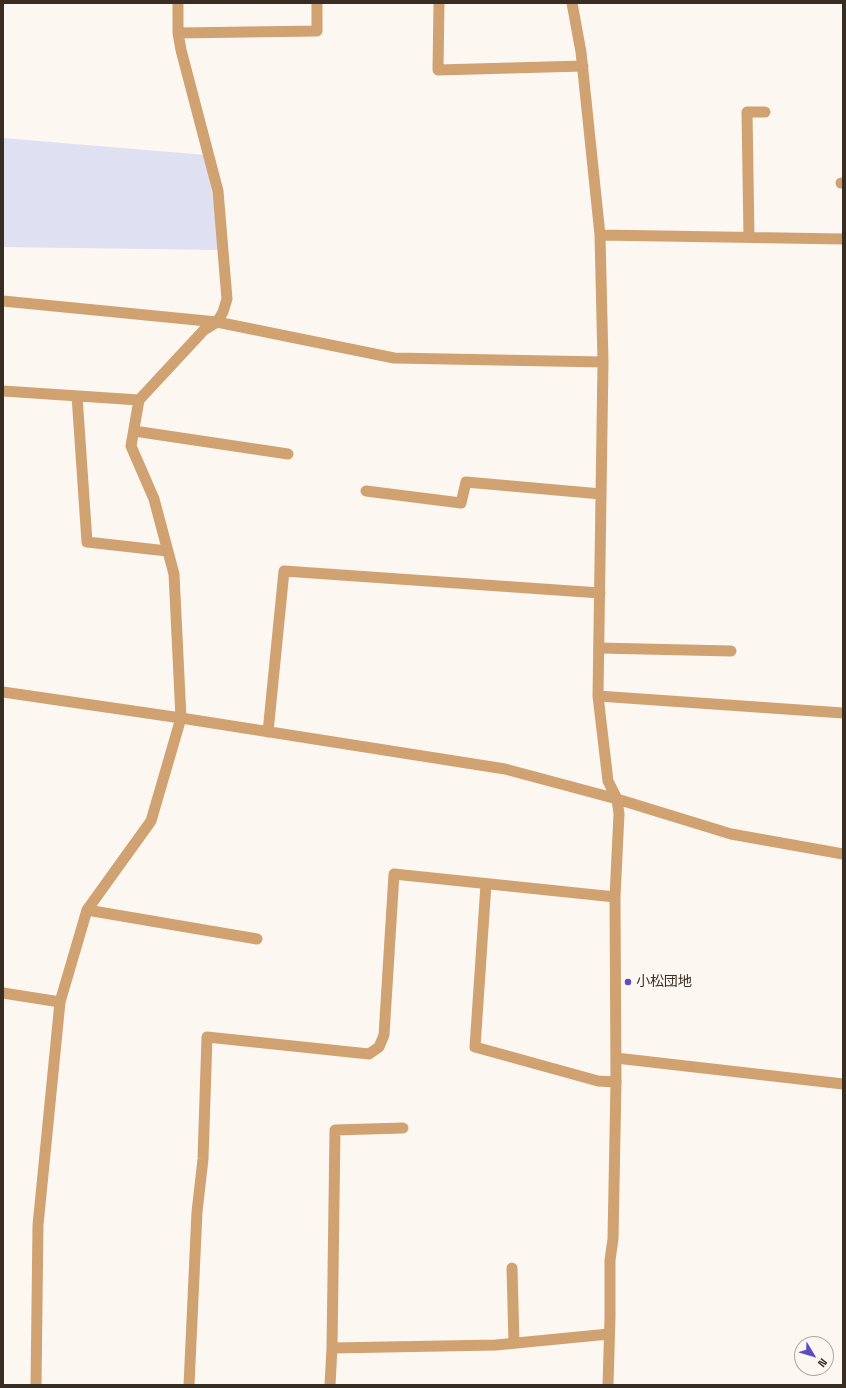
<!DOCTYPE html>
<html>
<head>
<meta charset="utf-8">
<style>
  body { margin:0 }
  #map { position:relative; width:846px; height:1388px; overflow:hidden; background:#fdf7f2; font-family:"Space Grotesk",sans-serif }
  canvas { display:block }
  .frame { position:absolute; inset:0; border:4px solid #382d23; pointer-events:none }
  .north { position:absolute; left:794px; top:1336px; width:40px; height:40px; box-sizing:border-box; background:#fdf7f2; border:1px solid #aea69f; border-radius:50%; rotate:128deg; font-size:11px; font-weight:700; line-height:16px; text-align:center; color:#382d23 }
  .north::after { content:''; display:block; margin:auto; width:14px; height:18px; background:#5a4cc4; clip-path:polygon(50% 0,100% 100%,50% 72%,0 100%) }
</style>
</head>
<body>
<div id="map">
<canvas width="846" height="1388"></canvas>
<div class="frame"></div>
<div class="north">N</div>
</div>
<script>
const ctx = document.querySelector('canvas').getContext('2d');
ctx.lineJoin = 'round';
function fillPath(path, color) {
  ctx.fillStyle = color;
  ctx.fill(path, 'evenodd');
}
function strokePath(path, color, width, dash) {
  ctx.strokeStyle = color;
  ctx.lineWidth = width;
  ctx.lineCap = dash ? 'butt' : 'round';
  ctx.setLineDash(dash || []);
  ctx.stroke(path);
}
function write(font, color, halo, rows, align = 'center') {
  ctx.font = font + ' "Space Grotesk","Noto Sans JP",sans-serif';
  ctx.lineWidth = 3;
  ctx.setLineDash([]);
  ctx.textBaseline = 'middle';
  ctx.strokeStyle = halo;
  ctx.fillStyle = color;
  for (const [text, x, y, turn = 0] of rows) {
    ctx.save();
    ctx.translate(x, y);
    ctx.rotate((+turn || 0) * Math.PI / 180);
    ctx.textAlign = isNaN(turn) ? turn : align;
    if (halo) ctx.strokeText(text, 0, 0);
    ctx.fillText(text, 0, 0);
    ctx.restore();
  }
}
fillPath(new Path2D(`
  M3,138L206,155L221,250L3,247Z`), '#dfe0f2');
strokePath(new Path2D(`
  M599,648L731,651
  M486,884L475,1047L598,1081L616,1082`), '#d1a271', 11);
strokePath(new Path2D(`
  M439,3L438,70L583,66
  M572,3L581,52L600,235L603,362L598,696L608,781L617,799L619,814L615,897L616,1082L613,1239L610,1260V1317L608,1385
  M178,33L317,31V3
  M841,183H843
  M600,235L843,239
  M749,237L747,112H765
  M3,301L217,322L223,312L227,299L218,191L181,50L178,33V3
  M3,391L139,400
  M77,396L87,542L167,551
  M134,431L288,454
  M366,491L461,503L466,482L601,494
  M3,692L181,718L505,769L617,799L731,834L843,854
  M598,696L843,713
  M268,732L284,571L600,593
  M87,910L257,939
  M3,993L60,1002
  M616,1058L843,1084
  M512,1268L514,1343
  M332,1348L335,1130L403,1128
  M36,1385L38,1225L60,1002L87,910L151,821L181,718L174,574L154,499L131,446L139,400L204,330L217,322L394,358L603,362
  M189,1385L197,1212L203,1159L207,1037L369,1054L379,1047L384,1035L394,874L615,897
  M330,1385L332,1348L496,1345L609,1334`), '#d1a271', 11);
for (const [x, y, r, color] of [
  [628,982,4,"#5a4cc4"]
]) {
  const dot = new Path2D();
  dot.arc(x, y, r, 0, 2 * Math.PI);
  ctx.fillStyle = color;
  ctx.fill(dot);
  strokePath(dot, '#fdf7f2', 1.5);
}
write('14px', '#382d23', '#fdf7f2', [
  ["小松団地",636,982]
], 'left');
</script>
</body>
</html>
